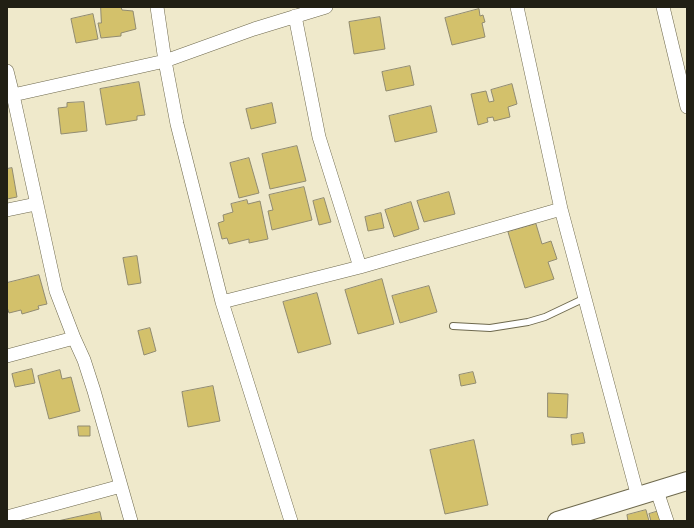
<!DOCTYPE html>
<html>
<head>
<meta charset="utf-8">
<style>
  body { margin:0 }
  #map { position:relative; width:694px; height:528px; overflow:hidden; background:#efe9cb; font-family:Bitter,serif }
  canvas { display:block }
  .frame { position:absolute; inset:0; border:8px solid #211f14; pointer-events:none }
</style>
</head>
<body>
<div id="map">
<canvas width="694" height="528"></canvas>
<div class="frame"></div>
</div>
<script>
const ctx = document.querySelector('canvas').getContext('2d');
ctx.lineJoin = 'round';
function fillPath(path, color) {
  ctx.fillStyle = color;
  ctx.fill(path, 'evenodd');
}
function strokePath(path, color, width, dash) {
  ctx.strokeStyle = color;
  ctx.lineWidth = width;
  ctx.lineCap = dash ? 'butt' : 'round';
  ctx.setLineDash(dash || []);
  ctx.stroke(path);
}
const building = new Path2D(`
  M101,7H121L122,10L133,11L136,29L121,33V36L101,38L98,23H101Z
  M479,9L480,16L483,15L485,22L482,23L485,37L452,45L445,18Z
  M93,14L98,39L76,43L71,19Z
  M380,17L385,49L354,54L349,22Z
  M410,66L414,85L386,91L382,72Z
  M139,82L145,115L137,116V120L106,125L100,89Z
  M512,84L517,104L508,107L510,117L494,121L493,117L487,118L488,122L478,125L471,94L486,91L489,102L494,101L491,90Z
  M84,102L87,131L61,134L58,108L67,107V103Z
  M272,103L276,123L251,129L246,109Z
  M431,106L437,132L395,142L389,116Z
  M297,146L306,181L270,189L262,154Z
  M249,158L259,193L239,198L230,163Z
  M12,168L17,197L7,199V169Z
  M304,187L312,220L272,230L268,211L273,210L269,195Z
  M449,192L455,214L424,222L417,201Z
  M324,198L331,222L319,225L313,201Z
  M247,200L248,204L260,201L268,239L249,243V239L229,244L227,238L222,239L218,223L224,221L223,215L233,212L231,204Z
  M411,202L419,229L394,237L385,210Z
  M381,213L384,228L368,231L365,217Z
  M536,224L542,244L551,241L557,259L548,262L554,279L525,288L508,232Z
  M137,256L141,283L128,285L123,258Z
  M39,275L47,304L38,306L39,309L22,314L21,310L9,313L7,307V283Z
  M382,279L394,324L358,334L345,290Z
  M429,286L437,312L400,323L392,296Z
  M317,293L331,344L298,353L283,302Z
  M150,328L156,351L144,355L138,331Z
  M32,369L35,383L15,387L12,374Z
  M60,370L62,379L71,377L80,411L49,419L38,376Z
  M473,372L476,383L461,386L459,375Z
  M213,386L220,421L188,427L182,392Z
  M548,393L568,394L567,418L548,417Z
  M78,426H90V436H79Z
  M583,433L585,443L572,445L571,435Z
  M474,440L488,505L445,514L430,450Z
  M646,510L649,521H628L627,515Z
  M659,511L662,521H651L649,514Z
  M100,512L102,521H58Z`);
fillPath(building, '#d3c16b');
strokePath(building, '#918b70', 1);
const lane = new Path2D(`
  M453,326L490,328L528,322L545,317L585,298`);
const street = new Path2D(`
  M517,7L561,209L638,497
  M663,7L687,107
  M295,16L319,137L360,267
  M7,71L13,95
  M7,210L36,204
  M222,302L360,267L561,209
  M7,356L74,338
  M657,491L667,521
  M7,517L121,486
  M131,521L94,391L84,360L74,338L56,291L13,95L165,61L157,7
  M291,521L222,302L177,124L165,61L254,29L326,7`);
const secondary = new Path2D(`
  M557,521L687,481`);
strokePath(lane, '#6e694e', 8);
strokePath(street, '#6e694e', 14);
strokePath(secondary, '#6e694e', 20);
strokePath(lane, '#fff', 6);
strokePath(street, '#fff', 13);
strokePath(secondary, '#fff', 18);
</script>
</body>
</html>
